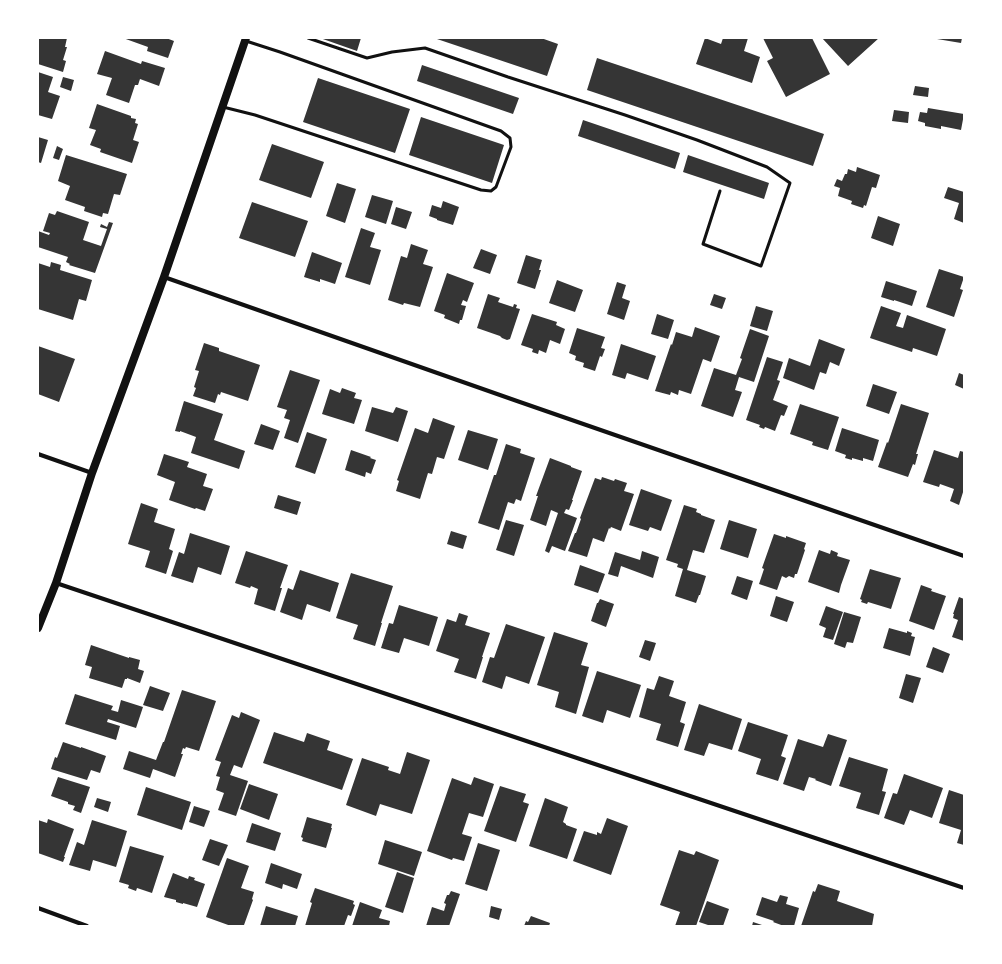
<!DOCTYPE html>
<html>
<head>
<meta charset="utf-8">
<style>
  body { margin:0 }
  #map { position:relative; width:1002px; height:964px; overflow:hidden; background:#fff; font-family:Overpass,sans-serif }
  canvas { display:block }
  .frame { position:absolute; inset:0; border:39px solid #fff; pointer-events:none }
</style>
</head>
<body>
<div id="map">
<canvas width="1002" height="964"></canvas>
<div class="frame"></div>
</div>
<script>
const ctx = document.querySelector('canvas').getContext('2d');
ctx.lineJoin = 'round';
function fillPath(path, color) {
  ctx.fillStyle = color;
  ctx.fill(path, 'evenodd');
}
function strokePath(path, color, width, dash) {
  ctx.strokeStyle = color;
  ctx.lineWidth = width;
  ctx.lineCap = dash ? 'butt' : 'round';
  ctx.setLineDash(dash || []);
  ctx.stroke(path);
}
fillPath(new Path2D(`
  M38,38H67L65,47H67L63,60L66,61L63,72L38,64Z
  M123,38H166L174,41L168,58L147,51L148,47Z
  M320,38H361L357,51Z
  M434,38H541L558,44L547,76Z
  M705,38L721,44L723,38H748L744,51L760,57L752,83L696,64Z
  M763,38H812L830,74L786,97L767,61L773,58Z
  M822,38H879L848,66Z
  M937,38H962L961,43L937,39Z
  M105,51L141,64L142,61L165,68L159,86L140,79L138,85H135L129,103L106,95L112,78L97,74Z
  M597,58L824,134L813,166L587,90Z
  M422,65L519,98L513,114L417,81Z
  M38,72L53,77L48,92L60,96L52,119L38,115Z
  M63,77L74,80L71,91L60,87Z
  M318,78L410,109L395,153L303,122Z
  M915,86L929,88L928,97L913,95Z
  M97,104L131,116V118L136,119L135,123L138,124L133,140L139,142L132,163L100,152L101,149L90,145L96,130L89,128Z
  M928,108L964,114L961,130L941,126V129L925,126V123L918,121L920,112L927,113Z
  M894,110L909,112L908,123L892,121Z
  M421,117L504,145L492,183L409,155Z
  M583,120L680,153L675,169L578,136Z
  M38,137L48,140L41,163L38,162Z
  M272,144L324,162L311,198L259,180Z
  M57,146L63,149L59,160L53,158Z
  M66,155L127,174L120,195L114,194L108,214L103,213L102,217L84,211L85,207L65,200L70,186L58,181Z
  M688,155L769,183L764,199L683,172Z
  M857,167L880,175L876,188L872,187L866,206L864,205L863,208L851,204L852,201L838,196L840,188L834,186L837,179L842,181L845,174H847L848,169L856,172Z
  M337,183L356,189L345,223L326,216Z
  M948,187L964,192V223L954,219L959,203L944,198Z
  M372,195L393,201L386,224L365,217Z
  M443,201L459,207L453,225L437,220V219L429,216L432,205L441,208Z
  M252,202L308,221L295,257L239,238Z
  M396,207L412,212L406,229L391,224Z
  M57,211L89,222L83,240L101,246L107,229L100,227L101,224L107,227L109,222L113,223L95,273L69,265L70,264L66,262L68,257L38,247V231L49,235L50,233L43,231L49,213L55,215Z
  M878,216L900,224L893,246L871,238Z
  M361,228L375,233L370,247L381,250L370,285L345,277Z
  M411,244L428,250L423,264L433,267L420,307L404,303L403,305L388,300L401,256L407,258Z
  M481,249L497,255L490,274L473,268Z
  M312,252L342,263L335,284L320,279V282L304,277Z
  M526,255L542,260L539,270H541L535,289L517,283Z
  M51,262L61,265L60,270L92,280L86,301L79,299L73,320L38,309V263L50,267Z
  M939,269L964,277L960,289L963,290L954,317L926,307Z
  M447,273L474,283L467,302L463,300L461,305L466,306L462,320H460L459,324L444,318L445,315L434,311Z
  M557,280L583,290L575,312L549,303Z
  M886,281L917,291L912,306L894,300V301L881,297Z
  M617,282L626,285L622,298L630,301L624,320L607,314Z
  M488,294L500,298L498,302L513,307L514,304L517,305L516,308L520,309L510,339L507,340L502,338L500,336L477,328Z
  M714,294L726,298L722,309L710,305Z
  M756,306L773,311L767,331L750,326Z
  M881,306L901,313L896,326L903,328L907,315L946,329L937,356L913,348L912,352L870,338Z
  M532,314L557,322L556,325L565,329L560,344L550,340L546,353L539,350L538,354L532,352L533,349L521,345Z
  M657,314L674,320L668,339L651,334Z
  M695,327L720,336L711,362L703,359L691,394L679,390L678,395L671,392L670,395L655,391L671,344L672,345L676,332L692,337Z
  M577,328L605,337L601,348L605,349L602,357L600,356L595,371L583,367L584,363L575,360L576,356L569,353Z
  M750,329L769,336L754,382L739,377L735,390L742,392L733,417L701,406L714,368L736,375L742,359L740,358Z
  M819,339L845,349L839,366L830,362L826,374L820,372L814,390L783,378L789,358L810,366Z
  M204,343L219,348V351L260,365L248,401L221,392L220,395L218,394L215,403L193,396L196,388L194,387L199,371L195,370Z
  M621,344L656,356L648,380L627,373L625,379L612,375Z
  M38,346L75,359L59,402L38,394Z
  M767,357L783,362L777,380L780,381L773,400L788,406L784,416L781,415L775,431L765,427L764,429L759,427L760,425L746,420Z
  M290,370L320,380L298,443L284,438L290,420L284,418L287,410L277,407Z
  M959,373L964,375V389L955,385Z
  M873,384L897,392L889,414L866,406Z
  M342,388L356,393L354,398L362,400L354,424L322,414L330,389L340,393Z
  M184,401L223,414L214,440L245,451L239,469L191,453L196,437L180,431V432L175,431Z
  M800,404L839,417L828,450L812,445L813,442L790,434Z
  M901,404L929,413L916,454H918L915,465L913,464L908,477L878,467L887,442L888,443Z
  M372,407L393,413L396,407L408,411L398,442L365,431Z
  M433,418L455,426L444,459L437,457L432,474L428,473L420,499L396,491L399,481L397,480L415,428L428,433Z
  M261,424L280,431L273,450L254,444Z
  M842,428L879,440L873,461L863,458V461L852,458V460L845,458L846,455L835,451Z
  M468,430L498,439L488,470L458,460Z
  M307,432L327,439L315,474L295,467Z
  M506,444L521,449L520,453L535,458L521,501L516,499L514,504L508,502L499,530L478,523L494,475H496Z
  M351,450L371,457L370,458L376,460L371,474L366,472L365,477L345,470Z
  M934,450L958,458L960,451L964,452V489L959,505L950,501L954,489L940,484L939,487L923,482Z
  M164,454L189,462L187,467L207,474L203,486L213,489L205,511L196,508L195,509L169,500L175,482L157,475Z
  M550,458L571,466V467L582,471L572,500H573L569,510L566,509L564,513L577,518L565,551L552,546L549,553L545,551L558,513L551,510L546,526L530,520L538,496H536Z
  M602,477L614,481L615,479L627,483L624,491L634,494L621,531L611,527L610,529L609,528L604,542L593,538L587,557L568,551L575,533H576L581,519L580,518L595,478L601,480Z
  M641,489L672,500L661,531L650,527L648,531L629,525Z
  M278,495L301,502L297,515L274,508Z
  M141,503L158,509L154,522L175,529L169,549L173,551L166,574L145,567L150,551L128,544Z
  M684,505L697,509L696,512L701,514V515L715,520L704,553L693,550L687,570L706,576L700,595H699L696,603L675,596L683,569L677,567L678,564L666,560Z
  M506,520L524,525L514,556L496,550Z
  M729,520L757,529L748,558L720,549Z
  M451,531L467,536L463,549L447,544Z
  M190,533L230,546L221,575L198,567L193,583L171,576L179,552L184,554Z
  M774,534L786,538V536L806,543L804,549L805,550L797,574H795L794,578L789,576L786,578L782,576L777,590L759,584L764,569L762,568Z
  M819,550L830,554L831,550L838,553L837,556L850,560L841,585L839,593L808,582Z
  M246,551L288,565L280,588H282L275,611L254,604L258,589L251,586L250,588L235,583Z
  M642,551L659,557L653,578L621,566L618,577L608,574L615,552L640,560Z
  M580,565L605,574L598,593L574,585Z
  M870,569L901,578L891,609L868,602L867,604L861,602L862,600L860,599Z
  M300,570L339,583L330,612L307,604L302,620L280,612L288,588L293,590Z
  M351,573L393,586L381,623H382L375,646L353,639L358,625L336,618Z
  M737,576L753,581L747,600L731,594Z
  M921,585L932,589L931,591L946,596L934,630L909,621Z
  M776,596L794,602L787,622L770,616Z
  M959,597L964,599V641L952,637L958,620L953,618L954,614H953Z
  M600,599L614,604L606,627L591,621L597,603H598Z
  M399,605L438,617L429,646L404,638L399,653L381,648L389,623L393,624Z
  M826,606L843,612L833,640L823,637L826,628L819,625Z
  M844,612L861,617L853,643L847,642L845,648L834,644Z
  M459,613L468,616L465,625L490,633L482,657H483L476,679L454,672L459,659L436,651L447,619L456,622Z
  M506,624L545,637L529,684L506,676L502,689L482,682L490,657L494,658Z
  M889,628L907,633V631L912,633L911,636L915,637L910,656L883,648Z
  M554,632L588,643L581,665L589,667L576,714L555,707L559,692L537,685Z
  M645,640L656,643L650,661L639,657Z
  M91,645L129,658V657L140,660L138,669L144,671L140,683L127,678V679H125L122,688L89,678L92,667L85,665Z
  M933,647L950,654L943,673L926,667Z
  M597,671L641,685L630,718L607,710L603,723L582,716Z
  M906,674L921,678L913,703L899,698Z
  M659,676L674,681L669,696L686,702L680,722L685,724L678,747L656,740L661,724L639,717L647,688L654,690Z
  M150,686L170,693L163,711L143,705Z
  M182,690L216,701L199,751L186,747L185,749L183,748L181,754H183L175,777L153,769L150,778L123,769L129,751L156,760L163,742H164Z
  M75,694L113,706L111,710L118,712L121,700L143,707L136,728L108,719L107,722L120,726L116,740L65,724Z
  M699,704L742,719L732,750L709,743L704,756L684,750Z
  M241,712L260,720L242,768L234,765L230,775L248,781L236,816L218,810L224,793L216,790L220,777L216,776L221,762L215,760L232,715L239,718Z
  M748,722L788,735L781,756L786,758L778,781L756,774L761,759L738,751Z
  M274,732L304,742L307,733L330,741L327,750L353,759L342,790L263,763Z
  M828,734L847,740L831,786L815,780L816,779L809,777L804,791L783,784L798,739L823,747Z
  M63,742L81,748V747L106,756L100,773L91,770L87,780L51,769L55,757L57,758Z
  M407,752L430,760L412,814L380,804L376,816L346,805L362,758L389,767L388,770L400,774Z
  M849,757L888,769L882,791L886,792L879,815L856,808L861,793L839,786Z
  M904,774L943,788L932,818L910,810L904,825L884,818L893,793L897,794Z
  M58,777L90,787L81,813L73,810L75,806L68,804V802L51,796Z
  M474,777L494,784L483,817L469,813L462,834L472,837L464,861L453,858L452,860L427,851L452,778L471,785Z
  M249,784L278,794L269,820L240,809Z
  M500,786L526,794L523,802L529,804L516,842L484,831Z
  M146,787L191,802L182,830L137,815Z
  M949,790L964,795V845L957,843L961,830L939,823Z
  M97,798L111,802L108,812L94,807Z
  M545,798L568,807L563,822L566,824V825L577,829L567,859L529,846Z
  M194,806L210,811L204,827L189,822Z
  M307,817L332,824L331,828H332L326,848L302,841L303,838L301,837Z
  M607,818L628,826L611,875L573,861L584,831L597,835V832L601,834Z
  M48,819L74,829L64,857H65L63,862L38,853V820L47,823Z
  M92,820L127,831L116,867L93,860L90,871L69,865L77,842L84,845Z
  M252,823L281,833L275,851L246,842Z
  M210,839L228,845L219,866L202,860Z
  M385,840L422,852L414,876L378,864Z
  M478,843L500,850L487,891L465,884Z
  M130,846L164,856L152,893L137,888L136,891L128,888L129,885L119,882Z
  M679,850L694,855L696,851L719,860L696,926H675L680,912L660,905Z
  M227,858L249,866L241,888L254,892L252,899L253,900L244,925H243L242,926H231L206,917Z
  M271,863L302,874L297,889L283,884L282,889L265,883Z
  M397,872L414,878L403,913L385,907Z
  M173,873L188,879L189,876L195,878L194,880L205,884L197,907L183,903V904L176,902V900L164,897Z
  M818,884L840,891L837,901L874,914L872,926H801L813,891L815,892Z
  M315,888L354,901L353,904L355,905L351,916L348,915L344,926H305L312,903L310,902Z
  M451,891L460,894L449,926H426L432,907L444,911L446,904L444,903L447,895H449Z
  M780,895L788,897L786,904L799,908L794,926H784L773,922L774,921L756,915L762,897L777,902Z
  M707,901L729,909L723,926H711L699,922Z
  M360,902L382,910L379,918L390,921L389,926H352Z
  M266,906L298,916L295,926H260Z
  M491,906L502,909L499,920L489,917Z
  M531,916L550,923L549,926H524L526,921L528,922Z
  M753,922L765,926H752Z`), '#353535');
strokePath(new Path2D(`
  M308,38L367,58L392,52L425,48L508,77L625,115L697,140L767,167L790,183L761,266L703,244L720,191
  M223,107L255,115L481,190L491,191L496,187L511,147L510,138L501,131L280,52L246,41`), '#111', 3);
strokePath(new Path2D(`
  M164,277L517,401L964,556
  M38,454L92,473
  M56,583L964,888
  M38,908L87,926`), '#111', 4);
strokePath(new Path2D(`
  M38,628L56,583L92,473L164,277L246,38`), '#111', 8);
</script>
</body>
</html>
